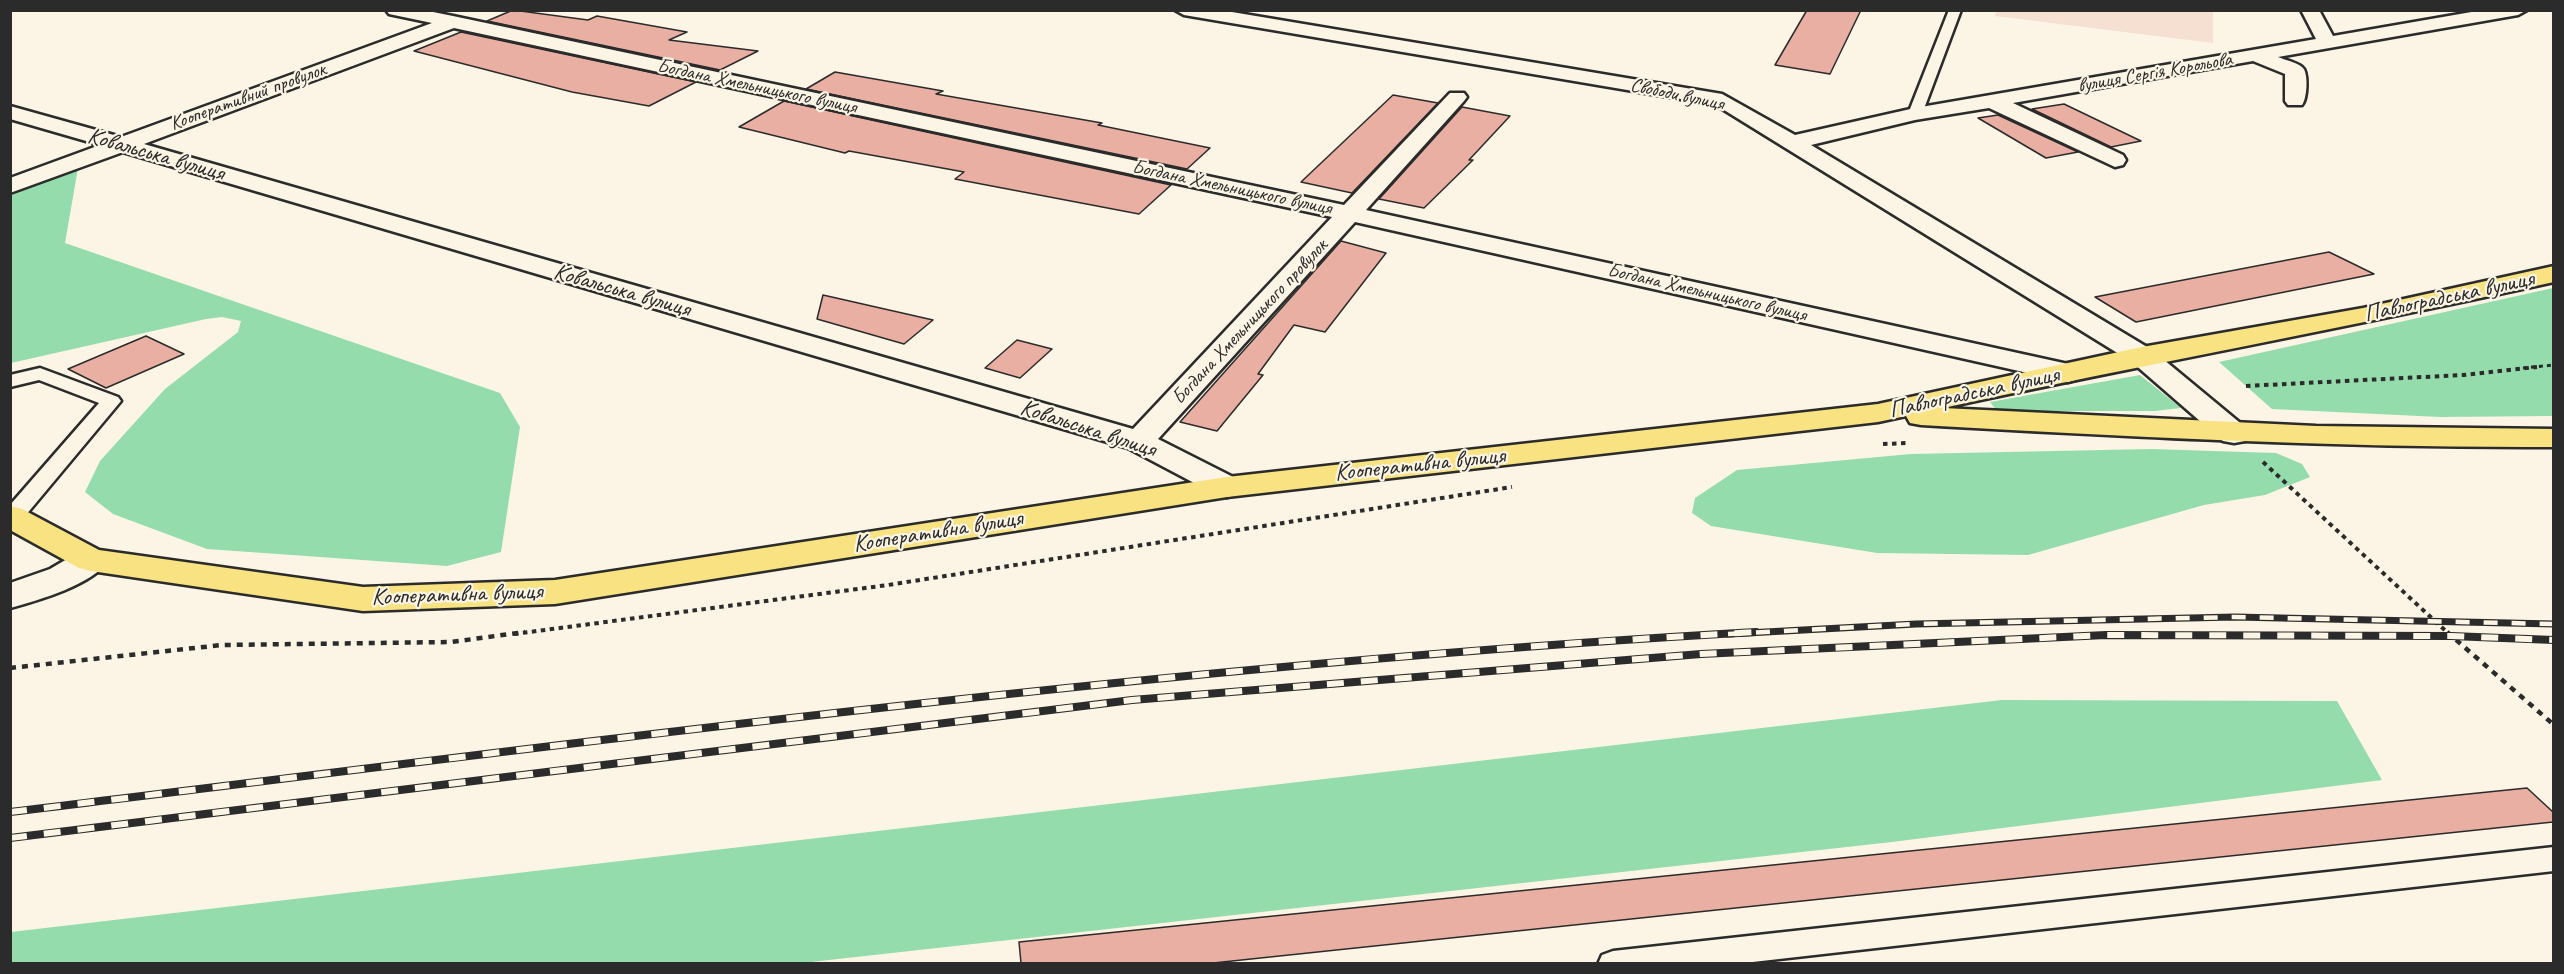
<!DOCTYPE html>
<html>
<head>
<meta charset="utf-8">
<style>
  body { margin:0 }
  #map { position:relative; width:2564px; height:974px; overflow:hidden; background:#fcf5e5; font-family:Caveat,sans-serif }
  canvas { display:block }
  .frame { position:absolute; inset:0; border:12px solid #2b2b2b; pointer-events:none }
</style>
</head>
<body>
<div id="map">
<canvas width="2564" height="974"></canvas>
<div class="frame"></div>
</div>
<script>
const ctx = document.querySelector('canvas').getContext('2d');
ctx.lineJoin = 'round';
function fillPath(path, color) {
  ctx.fillStyle = color;
  ctx.fill(path, 'evenodd');
}
function strokePath(path, color, width, dash) {
  ctx.strokeStyle = color;
  ctx.lineWidth = width;
  ctx.lineCap = dash ? 'butt' : 'round';
  ctx.setLineDash(dash || []);
  ctx.stroke(path);
}
function write(font, color, halo, rows, align = 'center') {
  ctx.font = font + ' Caveat,sans-serif';
  ctx.lineWidth = 4.5;
  ctx.setLineDash([]);
  ctx.textBaseline = 'middle';
  ctx.strokeStyle = halo;
  ctx.fillStyle = color;
  for (const [text, x, y, turn = 0] of rows) {
    ctx.save();
    ctx.translate(x, y);
    ctx.rotate((+turn || 0) * Math.PI / 180);
    ctx.textAlign = isNaN(turn) ? turn : align;
    if (halo) ctx.strokeText(text, 0, 0);
    ctx.fillText(text, 0, 0);
    ctx.restore();
  }
}
fillPath(new Path2D(`
  M1997,10L2213,11V43L1995,16Z`), '#f6e0d1');
fillPath(new Path2D(`
  M78,168L65,243L500,393L520,427L501,552L447,566L207,549L113,514L85,492L100,461L165,389L238,332L241,321L222,317L206,319L11,363V193Z
  M2553,288V416L2440,417L2272,409L2219,362Z
  M2140,375L2181,408L2155,411H1997L1990,402Z
  M2151,449L2276,453L2302,464L2310,477L2265,495L2204,505L2028,555L1877,553L1711,526L1692,513L1695,498L1737,470L1911,454Z
  M2002,700L2337,701L2382,780L1892,842L802,963H11V932Z`), '#94dcab');
const building = new Path2D(`
  M513,10L588,20L597,16L687,32L669,40L758,51L720,70L487,21Z
  M1807,10H1861L1830,74L1775,65Z
  M461,32L696,82L649,106L572,92L414,51Z
  M835,72L943,91L936,94L1102,123L1098,125L1210,148L1187,169L806,89Z
  M1393,95L1438,103L1352,193L1301,182Z
  M784,101L1171,185L1139,214L955,179L964,172L849,151L845,153L739,127Z
  M2064,104L2141,141L2111,147L2032,109Z
  M1462,107L1510,116L1469,160H1473L1424,208L1379,199Z
  M1998,115L2078,152L2046,158L1978,118Z
  M1341,241L1386,253L1325,332L1294,325L1258,374L1263,375L1217,431L1180,422Z
  M2329,252L2374,274L2136,322L2095,297Z
  M823,295L933,320L904,344L817,319Z
  M146,336L184,354L106,388L68,369Z
  M1017,340L1052,349L1020,378L985,368Z
  M2527,788L2553,812V822L1213,963H1021L1019,942Z`);
fillPath(building, '#e8afa2');
strokePath(building, '#2b2b2b', 1.5);
const service = new Path2D(`
  M1949,10H1961L1922,114L1920,117H1910L1908,114Z
  M40,368L118,397L121,401L20,522L12,524L10,505L99,403L39,380L10,387V375Z
  M2554,847V871L1735,964H1598L1602,955L1613,951Z`);
const minor = new Path2D(`
  M386,10H423L453,16L1344,205L1450,93H1464L1467,97L1464,101L1366,210L2068,364L2078,367L2083,373L2078,379L2068,382L1355,222L1158,439L1239,480L1244,487L1239,494L1227,497L1215,494L1128,448L123,152L10,193V178L100,145L10,119V106L121,137L432,23L389,14ZM454,28L1332,217L1133,429L144,144Z
  M1175,10H1220L1722,94L1795,135L1915,108L2316,39L2301,10H2319L2333,36L2483,10H2527L2518,15L2278,57C2285,60 2296,62 2302,67C2309,72 2307,99 2302,105H2288L2285,101V74L2253,61L2013,103L2123,155L2126,160L2123,165L2115,167L1989,108L1915,120L1811,145L2152,350L2245,427L2250,434L2245,441L2234,443L2223,441L2132,362L1716,105L1184,15Z
  M91,549L103,552L109,560C92,585 39,600 10,608V583L50,569L79,552Z`);
const primary = new Path2D(`
  M2554,266V282C2351,327 2146,364 1943,408L2316,426L2554,429V447C2342,448 2132,437 1921,425L1910,423L1906,416L1878,422L1227,497L555,604L363,611L91,571L79,568L10,530V506L22,509L99,550L363,587L555,580L1227,477L1878,404L2142,347L2363,308Z`);
strokePath(service, '#2b2b2b', 5);
strokePath(minor, '#2b2b2b', 5);
strokePath(primary, '#2b2b2b', 5);
strokePath(new Path2D(`
  M2523,368L2554,365`), '#2b2b2b', 3, [4, 4]);
strokePath(new Path2D(`
  M2246,386L2463,375L2537,367
  M1883,444L1908,443
  M2263,462L2449,634
  M514,634L888,585L1512,487`), '#2b2b2b', 4, [4.5, 4.5]);
strokePath(new Path2D(`
  M2447,632L2554,725
  M10,668L222,645L451,642L525,632`), '#2b2b2b', 4.5, [6, 6]);
fillPath(service, '#fcf5e5');
fillPath(minor, '#fcf5e5');
fillPath(primary, '#f8e281');
const railFar1 = new Path2D(`
  M1728,634L1916,624L2235,617L2554,624`);
const rail = new Path2D(`
  M10,812C591,742 1171,664 1756,632
  M10,838L1132,700L1701,654L2106,635L2451,636L2554,640`);
strokePath(railFar1, '#2b2b2b', 7);
strokePath(rail, '#2b2b2b', 8);
strokePath(railFar1, '#fcf5e5', 4.5, [14]);
strokePath(rail, '#fcf5e5', 6, [17]);
write('20px', '#2b2b2b', '#fcf5e5', [
  ["вулиця Сергія Корольова",2155,73,-10],
  ["Богдана Хмельницького вулиця",757,87,12],
  ["Свободи вулиця",1677,95,12],
  ["Кооперативний провулок",248,97,-20],
  ["Богдана Хмельницького вулиця",1232,188,12],
  ["Богдана Хмельницького вулиця",1707,293,13],
  ["Богдана Хмельницького провулок",1250,322,-47]
]);
write('24px', '#2b2b2b', '#fcf5e5', [
  ["Ковальська вулиця",156,155,16],
  ["Ковальська вулиця",622,291,16],
  ["Павлоградська вулиця",2449,297,-12],
  ["Павлоградська вулиця",1974,393,-12],
  ["Ковальська вулиця",1088,429,18],
  ["Кооперативна вулиця",1420,465,-6],
  ["Кооперативна вулиця",938,532,-9],
  ["Кооперативна вулиця",457,595,-2]
]);
</script>
</body>
</html>
